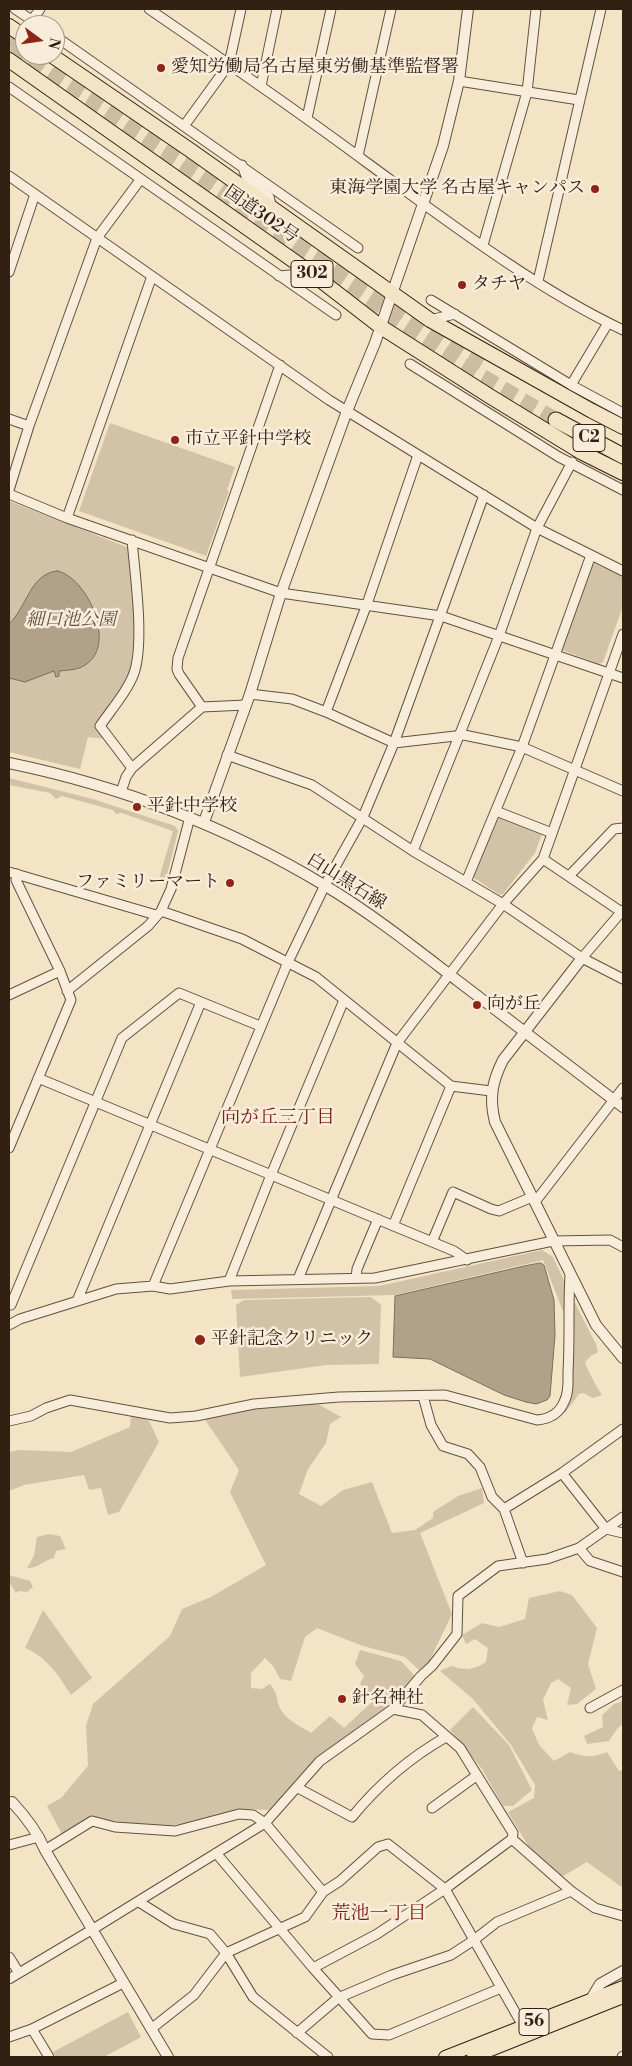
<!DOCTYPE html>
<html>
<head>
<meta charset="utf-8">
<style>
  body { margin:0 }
  #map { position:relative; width:632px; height:2066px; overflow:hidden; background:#f3e4c6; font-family:"Libre Bodoni",serif }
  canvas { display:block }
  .frame { position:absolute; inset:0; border:10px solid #322013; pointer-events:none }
  .north { position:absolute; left:15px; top:15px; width:50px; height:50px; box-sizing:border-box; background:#f7edda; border:1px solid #a89b8a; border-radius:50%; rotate:104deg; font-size:14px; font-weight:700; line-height:20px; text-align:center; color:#322013 }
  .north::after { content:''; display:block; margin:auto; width:18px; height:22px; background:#8f2418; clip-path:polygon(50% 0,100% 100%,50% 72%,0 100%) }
</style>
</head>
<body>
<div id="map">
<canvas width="632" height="2066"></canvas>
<div class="frame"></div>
<div class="north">N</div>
</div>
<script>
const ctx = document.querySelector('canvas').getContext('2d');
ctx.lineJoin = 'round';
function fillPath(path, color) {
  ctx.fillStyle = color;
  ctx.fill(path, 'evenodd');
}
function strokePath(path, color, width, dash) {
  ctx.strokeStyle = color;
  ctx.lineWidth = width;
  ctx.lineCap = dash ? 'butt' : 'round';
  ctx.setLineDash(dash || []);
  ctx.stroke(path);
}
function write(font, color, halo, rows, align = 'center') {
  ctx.font = font + ' "Libre Bodoni","Noto Serif JP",serif';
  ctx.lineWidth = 5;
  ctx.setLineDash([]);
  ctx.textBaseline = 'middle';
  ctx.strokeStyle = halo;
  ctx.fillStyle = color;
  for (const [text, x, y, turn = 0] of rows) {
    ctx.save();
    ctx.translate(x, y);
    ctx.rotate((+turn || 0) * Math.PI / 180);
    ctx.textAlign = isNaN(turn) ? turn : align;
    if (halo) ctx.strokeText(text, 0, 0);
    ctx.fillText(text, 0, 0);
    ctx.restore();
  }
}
fillPath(new Path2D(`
  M110,423L235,467L227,490L229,491L206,556L79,511Z
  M9,501L129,548L135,626L131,668L124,701L100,731L106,739L88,737L80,769L9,752Z
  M593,563L623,577V606L603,662L599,664L562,650L560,647L589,564Z
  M9,778L93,799L175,826L178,831L165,883L158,882L173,831L122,813L116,814L113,810L62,796L56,799L50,793L9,785Z
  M501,815L540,831L542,834L535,853L503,894L500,895L474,878L473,875L497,817Z
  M542,1250L553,1257L572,1297L596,1344L598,1352L591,1356L585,1362C588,1372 597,1387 602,1395L593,1398L583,1393L579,1394L565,1413L562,1412L573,1337L543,1260L395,1295L232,1299L231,1290L379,1286Z
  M371,1297L381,1305L379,1364L326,1365L240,1377L236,1305L244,1300Z
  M316,1403L341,1417L330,1424L326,1443L308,1469L299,1494L321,1506L343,1490L372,1482L392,1533L415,1530L433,1518V1512L458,1496L482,1488L484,1503L420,1533L452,1614L429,1662L419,1670L405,1657L363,1646L317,1628L305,1637L291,1681L280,1679L273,1666L265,1658L251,1673V1688L262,1689L270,1684C278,1694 276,1696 279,1706C284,1719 300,1726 311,1733L330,1716L344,1728L374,1700L360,1684L364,1676L355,1664L360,1650L401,1661L415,1676L387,1706L319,1756L284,1797L269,1810L242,1809L182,1824L154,1827L112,1823L93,1826L63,1836L47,1806L61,1798L88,1766L86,1726L93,1704L170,1636L182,1609L211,1597L266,1565L230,1492L239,1470L204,1418L259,1408Z
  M131,1412L149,1421L159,1442L119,1512L108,1515L101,1488L89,1490L84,1475L24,1485L9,1491V1452L19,1450L71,1452L130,1427Z
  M49,1534L60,1536L66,1549L56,1551L54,1558C44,1560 37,1569 27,1568L34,1556L37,1537Z
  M9,1575L30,1581L33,1587L27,1592L19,1591L16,1593L9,1582Z
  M560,1591L572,1595L597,1628L588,1664L596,1689L577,1704L567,1705L571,1688L558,1679L551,1683L543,1700L548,1720L537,1717L532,1728L539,1745L554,1761L570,1752C584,1757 593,1758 607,1752L619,1771L623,1770V1888L587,1862L560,1878L530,1849L508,1812L534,1798L535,1785L511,1745L473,1699L440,1671L451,1666C465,1671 475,1670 486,1662L488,1648L475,1639L466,1644L462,1635L482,1623L499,1627L525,1619L529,1598Z
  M43,1610L92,1678L71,1695C60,1677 46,1656 25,1648Z
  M623,1701V1724L617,1729L609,1741L587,1744L584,1736L603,1727L602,1715L614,1704Z
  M473,1707L509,1745L532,1790L513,1806H503L482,1769L450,1730Z
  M128,2012L141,2037L104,2057H56L53,2052Z`), '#d2c3a8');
const water = new Path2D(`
  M57,571C86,576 116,641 88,663C80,670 69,670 59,671V676L56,677L54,671L25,682L9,678V624C27,607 30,574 57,571Z
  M541,1263L544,1265L554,1300L555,1335L550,1396L547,1400L536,1404L526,1402L504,1395L430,1359L393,1357L395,1296L524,1266Z`);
fillPath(water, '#b1a189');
strokePath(water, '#7e6d5a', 1);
strokePath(new Path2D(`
  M9,37L25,48
  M9,51L440,351L556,420
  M34,55L445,341L484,365`), '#ccbda2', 15, [15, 8]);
const minor = new Path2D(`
  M15,9L39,25
  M149,9C222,59 295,109 366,162C447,221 533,287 623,330
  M32,20L40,9
  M55,36L358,248
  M459,81L579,100
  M261,86L277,9
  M9,87L336,315
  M307,118L331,9
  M184,126L229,64L241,9
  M358,156L391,9
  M242,165L248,182L269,197L272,208
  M9,176L329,400L537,528L623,571
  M483,245L527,92L536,9
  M9,272L35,194
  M279,276L311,273
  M538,281L601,9
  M431,300L571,385L623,413
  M430,320L455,314
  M410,364L559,457L623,490
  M571,385L608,323
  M9,419L29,426
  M9,490L29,426L97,238L140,180
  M9,494L67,518L281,593L441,616L623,678
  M67,518L152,276
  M132,540C135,575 144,638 135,670C130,688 111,710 100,726L132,768
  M250,694L292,699L326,712L394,743L464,735L522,747L623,791
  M202,707L179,674L177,669L178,658L280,365
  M326,712L367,604L418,455
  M227,755L312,785L413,851L503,904L582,958L623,979
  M121,792L126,777L132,768L202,707L246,705
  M496,811L552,833
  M413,851L499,636L537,528L572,462
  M543,859L623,913
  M9,872L156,915
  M569,876L614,829L623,828
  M466,882L522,747L591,555
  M161,911L242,939L316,977L451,1086L491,1091
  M582,958L623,910
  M67,991L148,926L161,911L171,889L190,817
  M9,995L60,971
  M38,1078L454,1251L467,1260
  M9,1148L71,1000L60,971L16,880L17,874
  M535,1202L623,1088
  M393,1226L451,1086
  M432,1242L453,1192L491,1209L499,1211L532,1197
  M356,1278L357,1269L378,1219
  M298,1279L397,1043L503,904L543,859L623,634
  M229,1281L271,1175L344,1000
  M153,1286L288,962L325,885L363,817L394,743L484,495
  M77,1301L201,1002
  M11,1305L122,1038L179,993L260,1026
  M9,1325L20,1319L116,1289L153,1286L170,1289L229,1281L375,1278L553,1241L610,1240L623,1247
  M423,1396L431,1425L443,1446L468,1454L480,1467L492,1497L504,1509L523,1563
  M9,1421L31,1416L46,1408L70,1400L170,1418L196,1416L254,1404L339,1397L445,1395L537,1420C548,1419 559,1414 564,1402C569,1393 568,1381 568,1372C570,1339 568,1307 570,1275
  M562,1473L606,1529L623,1533
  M504,1509L562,1473L623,1429
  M579,1548L590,1561L623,1572
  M590,1708L623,1690
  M393,1709L422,1715L460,1748L513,1833L512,1839L571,1891
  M298,1788L352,1817C379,1784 409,1758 446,1737
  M432,1808L476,1776
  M9,1845L39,1837
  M45,1850L92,1821L115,1827L175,1831L239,1814L253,1815L265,1823L320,1761L393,1709L421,1676L432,1666L457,1634L458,1596L498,1566L547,1559L579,1548L623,1517
  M216,1853L313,1968L372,2034L389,2035L501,1988
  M139,1902L174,1924L210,1934L226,1953L253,1997L328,2057
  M9,1957L19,1973
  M313,1968L377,1934L445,1889L512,1839
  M9,1979L98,1926L265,1823L323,1892
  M32,2029L49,2057
  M151,2029L194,1995L226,1953L305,1917L323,1892L340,1881L378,1847L388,1844L445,1889L523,2026
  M297,2033L338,1998L392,1975L451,1955L474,1940L497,1922L571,1891L595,1908L623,1916
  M9,2037L32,2029L123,1983
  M622,2057L623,2056`);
const tertiary = new Path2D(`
  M9,763C120,786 226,826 324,885C371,913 415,948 458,981C513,1023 568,1065 623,1107
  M204,822L250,694L281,593L347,411L375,343L443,146L459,81L468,9
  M582,958L503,1060C492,1082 489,1098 495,1122L596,1325L623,1358
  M12,1802C26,1817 37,1831 45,1850L168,2057
  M591,1999L600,1984L623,1971`);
const primary = new Path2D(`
  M445,2057L623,1987
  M473,2057L623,1997`);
const trunk = new Path2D(`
  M9,26L25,37
  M51,55L190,150L430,320L592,411L623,427
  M9,60L311,273L381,327L491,397L581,452L623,473`);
const motorway = new Path2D(`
  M556,420L623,456`);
strokePath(minor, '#625140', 11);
strokePath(tertiary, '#625140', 12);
strokePath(primary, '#322013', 14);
strokePath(trunk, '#322013', 16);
strokePath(motorway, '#322013', 17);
strokePath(minor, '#f7edda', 9);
strokePath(tertiary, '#f7edda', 10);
strokePath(primary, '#f3e4c6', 12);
strokePath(trunk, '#f3e4c6', 14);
strokePath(motorway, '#f3e4c6', 15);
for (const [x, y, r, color] of [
  [161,68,5,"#8f2418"],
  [595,189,5,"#8f2418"],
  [462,285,5,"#8f2418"],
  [175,440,5,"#8f2418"],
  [137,807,5,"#8f2418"],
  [230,883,5,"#8f2418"],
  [477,1005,5,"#8f2418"],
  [200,1340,6,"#8f2418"],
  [342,1699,5,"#8f2418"]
]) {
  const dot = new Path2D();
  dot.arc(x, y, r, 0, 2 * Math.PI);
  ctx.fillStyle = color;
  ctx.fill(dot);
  strokePath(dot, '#f7edda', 2);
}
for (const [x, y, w] of [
  [312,274,42],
  [589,438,32],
  [534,2022,30]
]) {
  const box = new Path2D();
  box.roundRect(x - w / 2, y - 13.5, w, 27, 4);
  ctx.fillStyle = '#f7edda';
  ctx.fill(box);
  strokePath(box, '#322013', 1);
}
write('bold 16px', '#322013', null, [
  ["302",312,274],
  ["C2",589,438],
  ["56",534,2022]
]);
write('18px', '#322013', '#f7edda', [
  ["愛知労働局名古屋東労働基準監督署",171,68],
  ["東海学園大学 名古屋キャンパス",585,189,"right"],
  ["タチヤ",472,285],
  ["市立平針中学校",185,440],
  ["平針中学校",147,807],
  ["ファミリーマート",220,883,"right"],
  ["向が丘",487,1005],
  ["平針記念クリニック",211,1340],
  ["針名神社",352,1699]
], 'left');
write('18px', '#322013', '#f7edda', [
  ["国道302号",261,215,35],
  ["白山黒石線",346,882,32]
]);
write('italic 18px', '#625140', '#f7edda', [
  ["細口池公園",71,621]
]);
write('19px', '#7a1f14', '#f7edda', [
  ["向が丘三丁目",278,1118],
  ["荒池一丁目",379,1914]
]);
</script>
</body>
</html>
